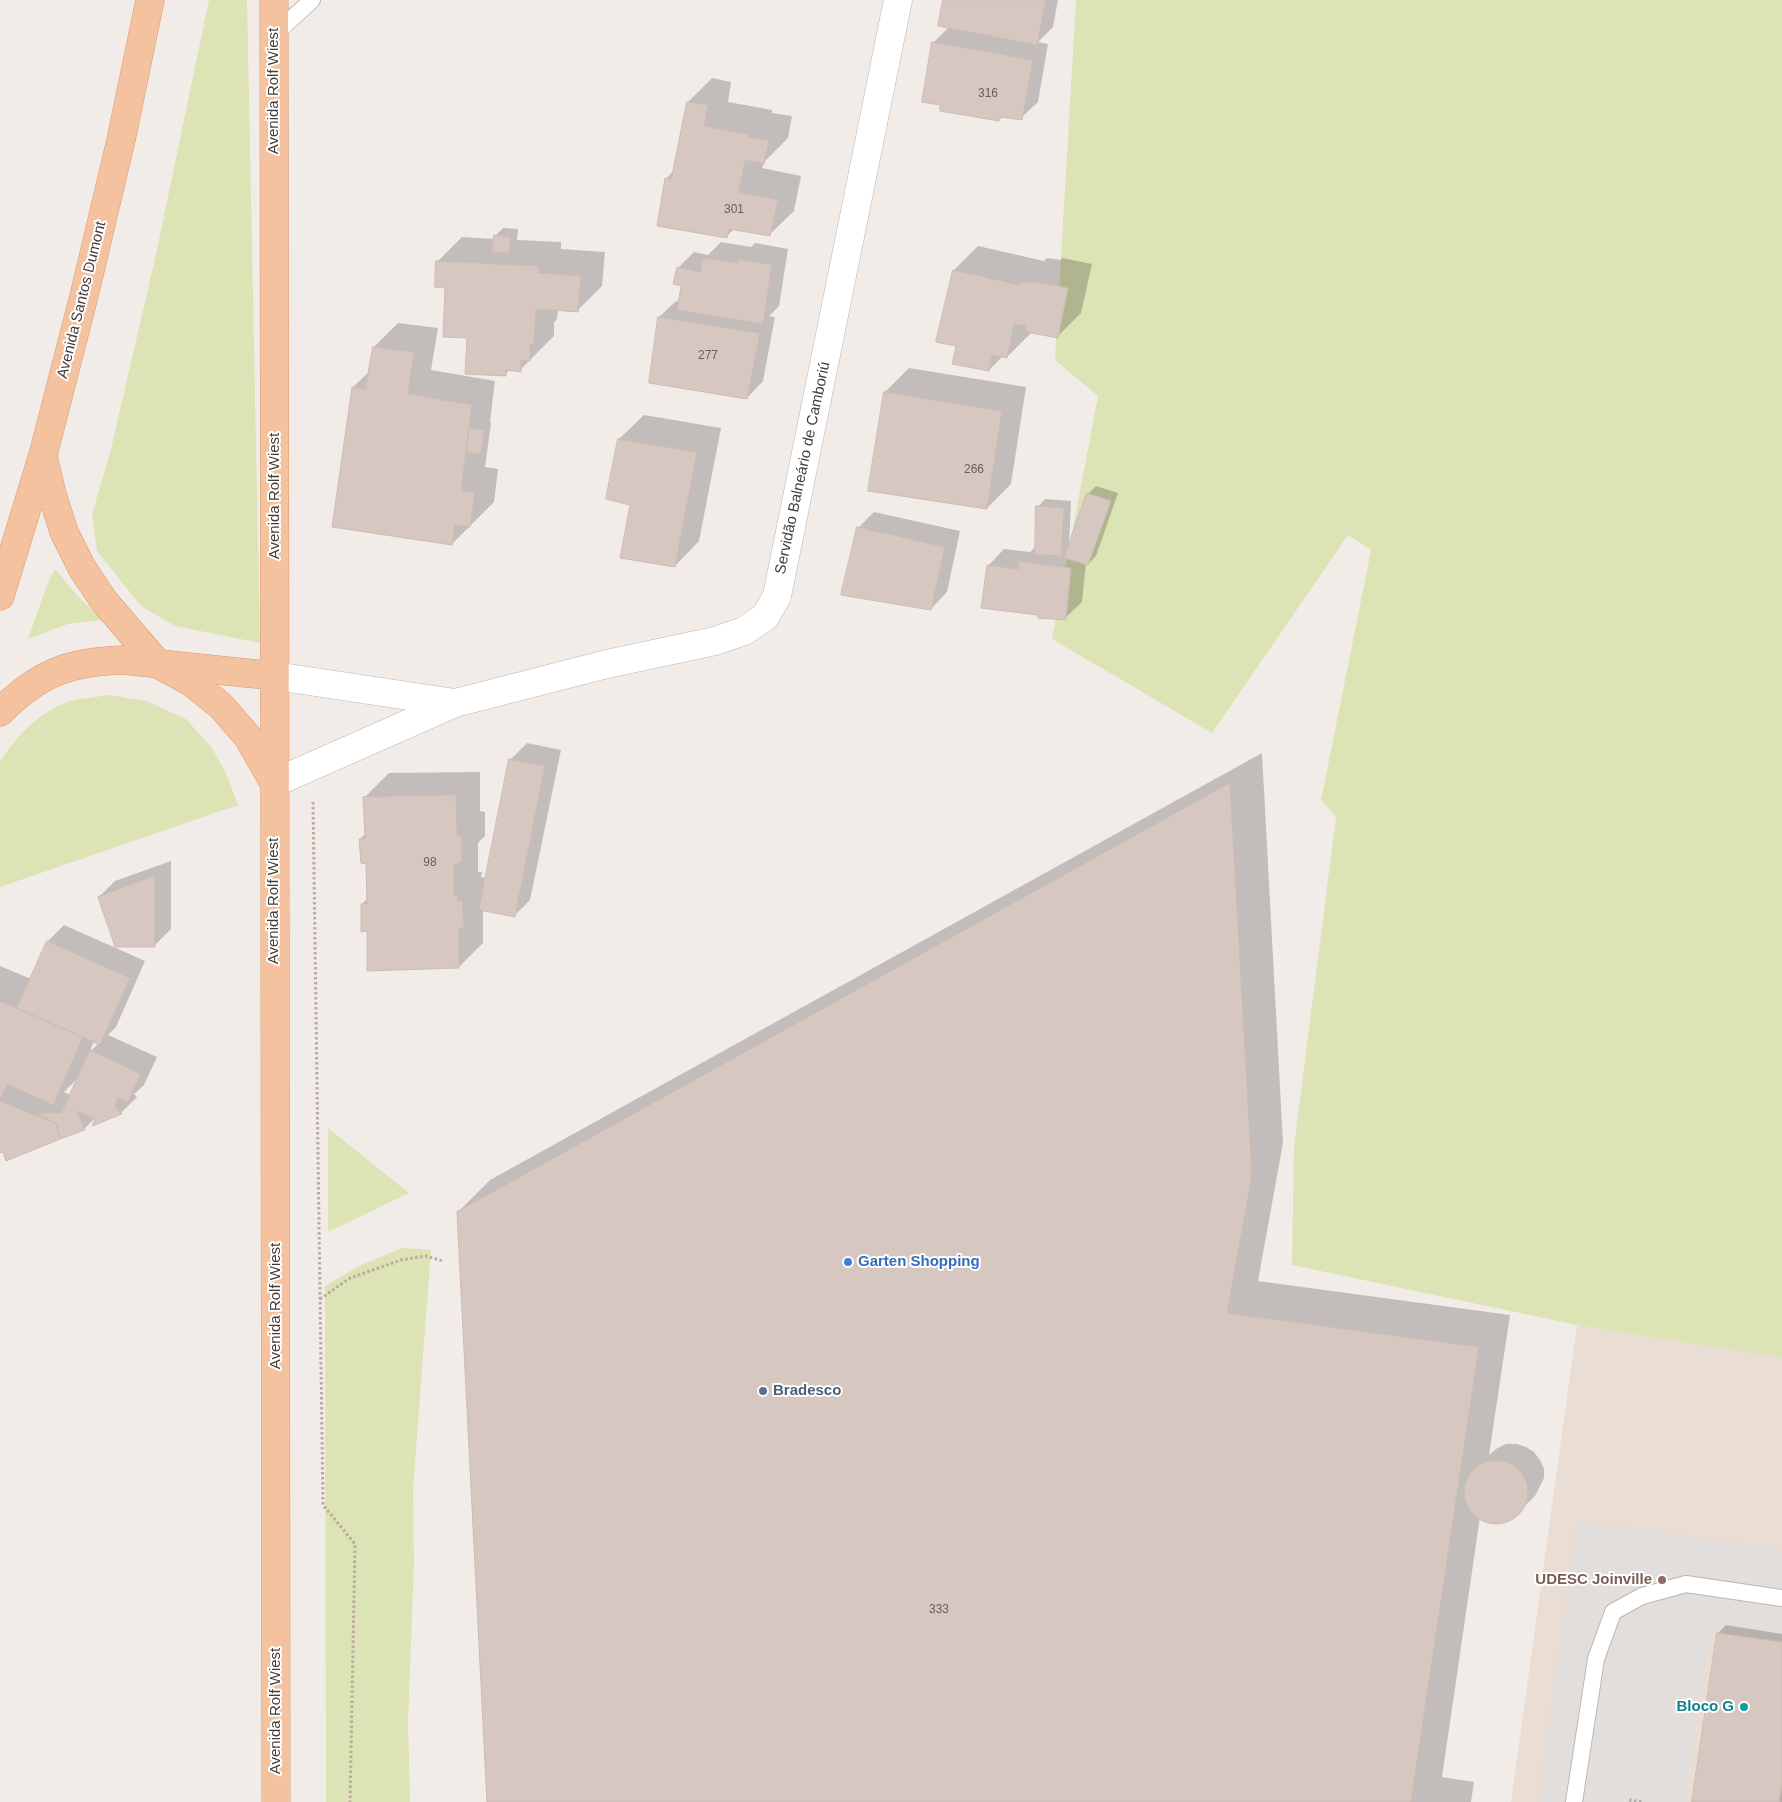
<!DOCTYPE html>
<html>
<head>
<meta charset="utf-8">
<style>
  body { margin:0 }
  canvas { display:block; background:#f2ece8 }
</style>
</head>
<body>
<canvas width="1782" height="1802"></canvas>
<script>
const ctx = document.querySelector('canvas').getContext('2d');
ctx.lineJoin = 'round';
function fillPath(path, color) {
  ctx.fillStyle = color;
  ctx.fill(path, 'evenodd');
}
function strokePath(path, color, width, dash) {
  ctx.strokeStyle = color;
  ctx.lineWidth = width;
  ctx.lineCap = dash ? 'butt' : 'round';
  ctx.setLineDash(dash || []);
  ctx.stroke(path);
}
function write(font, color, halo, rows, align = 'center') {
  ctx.font = font + ' Arial,sans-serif';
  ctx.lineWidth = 4;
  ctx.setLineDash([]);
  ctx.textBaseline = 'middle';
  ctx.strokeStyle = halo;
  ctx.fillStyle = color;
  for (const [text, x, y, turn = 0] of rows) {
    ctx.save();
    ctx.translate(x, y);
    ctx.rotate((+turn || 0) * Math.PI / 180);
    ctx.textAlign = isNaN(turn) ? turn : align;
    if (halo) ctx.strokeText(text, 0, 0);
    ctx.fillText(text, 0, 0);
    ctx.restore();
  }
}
fillPath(new Path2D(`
  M1577,1325L1782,1358V1802H1511Z`), '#eaddd3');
fillPath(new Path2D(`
  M209,0H247L260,643L175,626L141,606L97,551L92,514L110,453L155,259Z
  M1076,0H1782V1358L1577,1325L1292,1265L1294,1146L1336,817L1321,800L1371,550L1348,535L1212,733L1052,639L1098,396L1055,360Z
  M55,569L75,593L102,620L68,624L28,639L47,585Z
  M109,695L146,701L186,719L212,748L226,773L238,805L0,887V762C16,736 43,708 74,700C86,698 98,697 109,695Z
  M328,1128L409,1193L328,1232Z
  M402,1248L431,1250L413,1489L414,1563L408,1721L410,1802H326L325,1286L359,1266Z`), '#dce3b4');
fillPath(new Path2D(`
  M1577,1521L1782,1550V1638L1710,1629L1685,1802H1539Z`), '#e1dedc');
fillPath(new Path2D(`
  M945,0H1058L1053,27L1038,42L1048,44L1038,102L1021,118L1003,116L999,120L933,43L949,27Z
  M712,78L731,82L728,102L772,110V113L792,116L788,138L764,162L762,168L801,176L794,211L769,235L734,229L726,237L666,179L674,170L688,102Z
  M503,228L518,229L517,240L561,242V249L605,252L602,286L578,310L558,309L557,319L554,322V336L520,370H510L505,374L468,337L446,287L438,261L462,237L495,239V236Z
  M721,242L751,247L755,243L788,249L779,306L769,316L775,317L763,381L747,398L659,317L676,301L679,302L682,285L678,268L694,252L708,255Z
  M978,246L1044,261L1047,258L1060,260L1062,258L1092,264L1081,313L1057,337L1032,332L1007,357L1003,356L989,370L957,345L937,341L954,270Z
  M398,323L438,328L431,370L495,381L490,422L491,423L485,467L498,469L494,502L452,544L353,387L369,372L374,347Z
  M909,368L1026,387L1011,484L987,508L885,392Z
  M644,415L721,428L699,541L675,566L632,504L619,439Z
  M1096,486L1118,493L1096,556L1088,564L1086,563L1082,602L1065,618L1040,614L988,566L1004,549L1030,552L1036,546L1038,507L1045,499L1071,501L1069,546L1088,494Z
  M874,512L960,531L947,592L931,609L858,528Z
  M527,743L561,750L530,900L514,916L483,910V943L459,967L368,930L362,904L368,898L367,863L360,839L366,833L364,798L389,773L480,772V811L485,812V836L478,843V872H482L481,877L487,878L511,759Z
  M1262,753L1283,1143L1258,1281L1510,1315L1489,1455L1496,1449L1506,1444H1517L1526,1447L1534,1452L1540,1460L1544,1469V1478L1535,1496L1511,1519L1502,1522H1492L1480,1517L1442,1777L1474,1782L1471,1802H489L458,1212L490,1180Z
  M171,861V929L154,946L99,897L115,881Z
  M64,925L145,961L116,1027L108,1035L157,1057L144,1085L134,1094L137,1097L121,1113L95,1118L84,1129L0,1152V966L31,979L48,941ZM94,1041L99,1043L89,1053ZM77,1079L70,1095L64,1092Z
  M1726,1625L1782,1634V1802H1693L1718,1633Z`), '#0003');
const building = new Path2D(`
  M943,0H1046L1037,45L938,26Z
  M932,42L1033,60L1022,120L1000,117L999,121L940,111V105L922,102Z
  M687,102L708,105L704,126L748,134V137L769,140L764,164L745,160L739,192L778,200L770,236L729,229L727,238L657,226L665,178L671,179Z
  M494,235L511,237L509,253L492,252Z
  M703,258L737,263L738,259L772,265L763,324L677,310L681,286L673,284L677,267L700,272Z
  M436,261L538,266V273L581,276L578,312L536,309L534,344H530V361L521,360V372L506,370V376L465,374L467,338L443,337L445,288L435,287Z
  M953,270L1020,285L1021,282L1036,283V282L1068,288L1058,338L1026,332V326L1014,324L1007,358L992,355L989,371L952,364L956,346L936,342Z
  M658,317L760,333L747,399L649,383Z
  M373,347L414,352L408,394L472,405L461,491L475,492L470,527L455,525L452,545L332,527L352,387L365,389Z
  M884,392L1002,411L987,509L868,491Z
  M469,428L484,430L481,454L466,452Z
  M618,439L697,452L675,567L620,558L630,505L606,499Z
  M1087,493L1111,501L1088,565L1064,558Z
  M1036,506L1064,508L1061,556L1035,555Z
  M857,527L945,547L931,610L841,595Z
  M1019,561L1071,568L1066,620L1038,618V615L981,608L987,565L1018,569Z
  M509,759L545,766L515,917L479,910Z
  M1230,783L1252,1175L1227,1313L1479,1347L1411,1802H487L457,1212Z
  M456,795L457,835L461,836L462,861L454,865V896H458L457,901H462L464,927L459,928V968L367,971V931L361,932V904H367L366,864L361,863L359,839L365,838L363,797Z
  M155,876V947H115L98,897Z
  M47,941L130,978L100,1045L17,1008Z
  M0,1001L83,1037L53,1105L7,1084L1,1098L0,1097Z
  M90,1050L141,1074L128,1102L118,1098L115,1106L122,1114L92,1126L95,1119L77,1111L85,1130L60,1139L56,1123L35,1113H61Z
  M0,1101L56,1123L60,1139L6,1161L3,1152L0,1153Z
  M1464 1492a32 32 0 1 1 64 0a32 32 0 1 1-64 0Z
  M1717,1633L1782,1642V1784L1779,1802H1692Z`);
fillPath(building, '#d6c8c1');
strokePath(building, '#cdbbb2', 1);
const service = new Path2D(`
  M274,35L312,0
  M1574,1802L1596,1659L1613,1612L1642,1596L1686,1584L1782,1598`);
const minor = new Path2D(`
  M275,676L455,703
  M274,783L455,703L607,664L715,641L744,631L765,617L777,596L898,0`);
const primary = new Path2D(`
  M274,0L276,1802
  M43,456L52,494L64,532L82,568L104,601L158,664L191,682L221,706L248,737L273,781
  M0,596L43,455L84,296L121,140L150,0
  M0,712C39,673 68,662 122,660L275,676`);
strokePath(service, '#c0b5ae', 18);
strokePath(minor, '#c0b5ae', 29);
strokePath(primary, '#d89a70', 29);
strokePath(new Path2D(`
  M313,802L323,1505L355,1544L350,1802
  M320,1299L350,1278L401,1260L426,1256L443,1261
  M1629,1800L1643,1802`), '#bda99e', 3, [2.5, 2.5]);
strokePath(service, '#fff', 16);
strokePath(minor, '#fff', 28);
strokePath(primary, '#f5c29f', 28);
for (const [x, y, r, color] of [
  [848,1262,5,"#3f7fe0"],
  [763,1391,5,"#5c6f8a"],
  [1662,1580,5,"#8d6e63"],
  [1744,1707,5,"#0f9aa8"]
]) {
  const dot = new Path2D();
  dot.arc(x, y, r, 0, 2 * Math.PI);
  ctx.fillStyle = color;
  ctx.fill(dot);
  strokePath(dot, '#fff', 2);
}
write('12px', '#695f5a', null, [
  ["316",988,94],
  ["301",734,210],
  ["277",708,356],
  ["266",974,470],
  ["98",430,863],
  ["333",939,1610]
]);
write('15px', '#453c37', '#fff', [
  ["Avenida Rolf Wiest",274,91,-90],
  ["Avenida Santos Dumont",82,300,-76],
  ["Servidão Balneário de Camboriú",803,468,-78],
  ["Avenida Rolf Wiest",275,496,-90],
  ["Avenida Rolf Wiest",274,901,-90],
  ["Avenida Rolf Wiest",276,1306,-90],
  ["Avenida Rolf Wiest",276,1711,-90]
]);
write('bold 15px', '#366cbe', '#fff', [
  ["Garten Shopping",858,1262]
], 'left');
write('bold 15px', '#4e5e75', '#fff', [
  ["Bradesco",773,1391]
], 'left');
write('bold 15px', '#785e54', '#fff', [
  ["UDESC Joinville",1652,1580]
], 'right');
write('bold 15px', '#0d838f', '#fff', [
  ["Bloco G",1734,1707]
], 'right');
</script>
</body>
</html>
